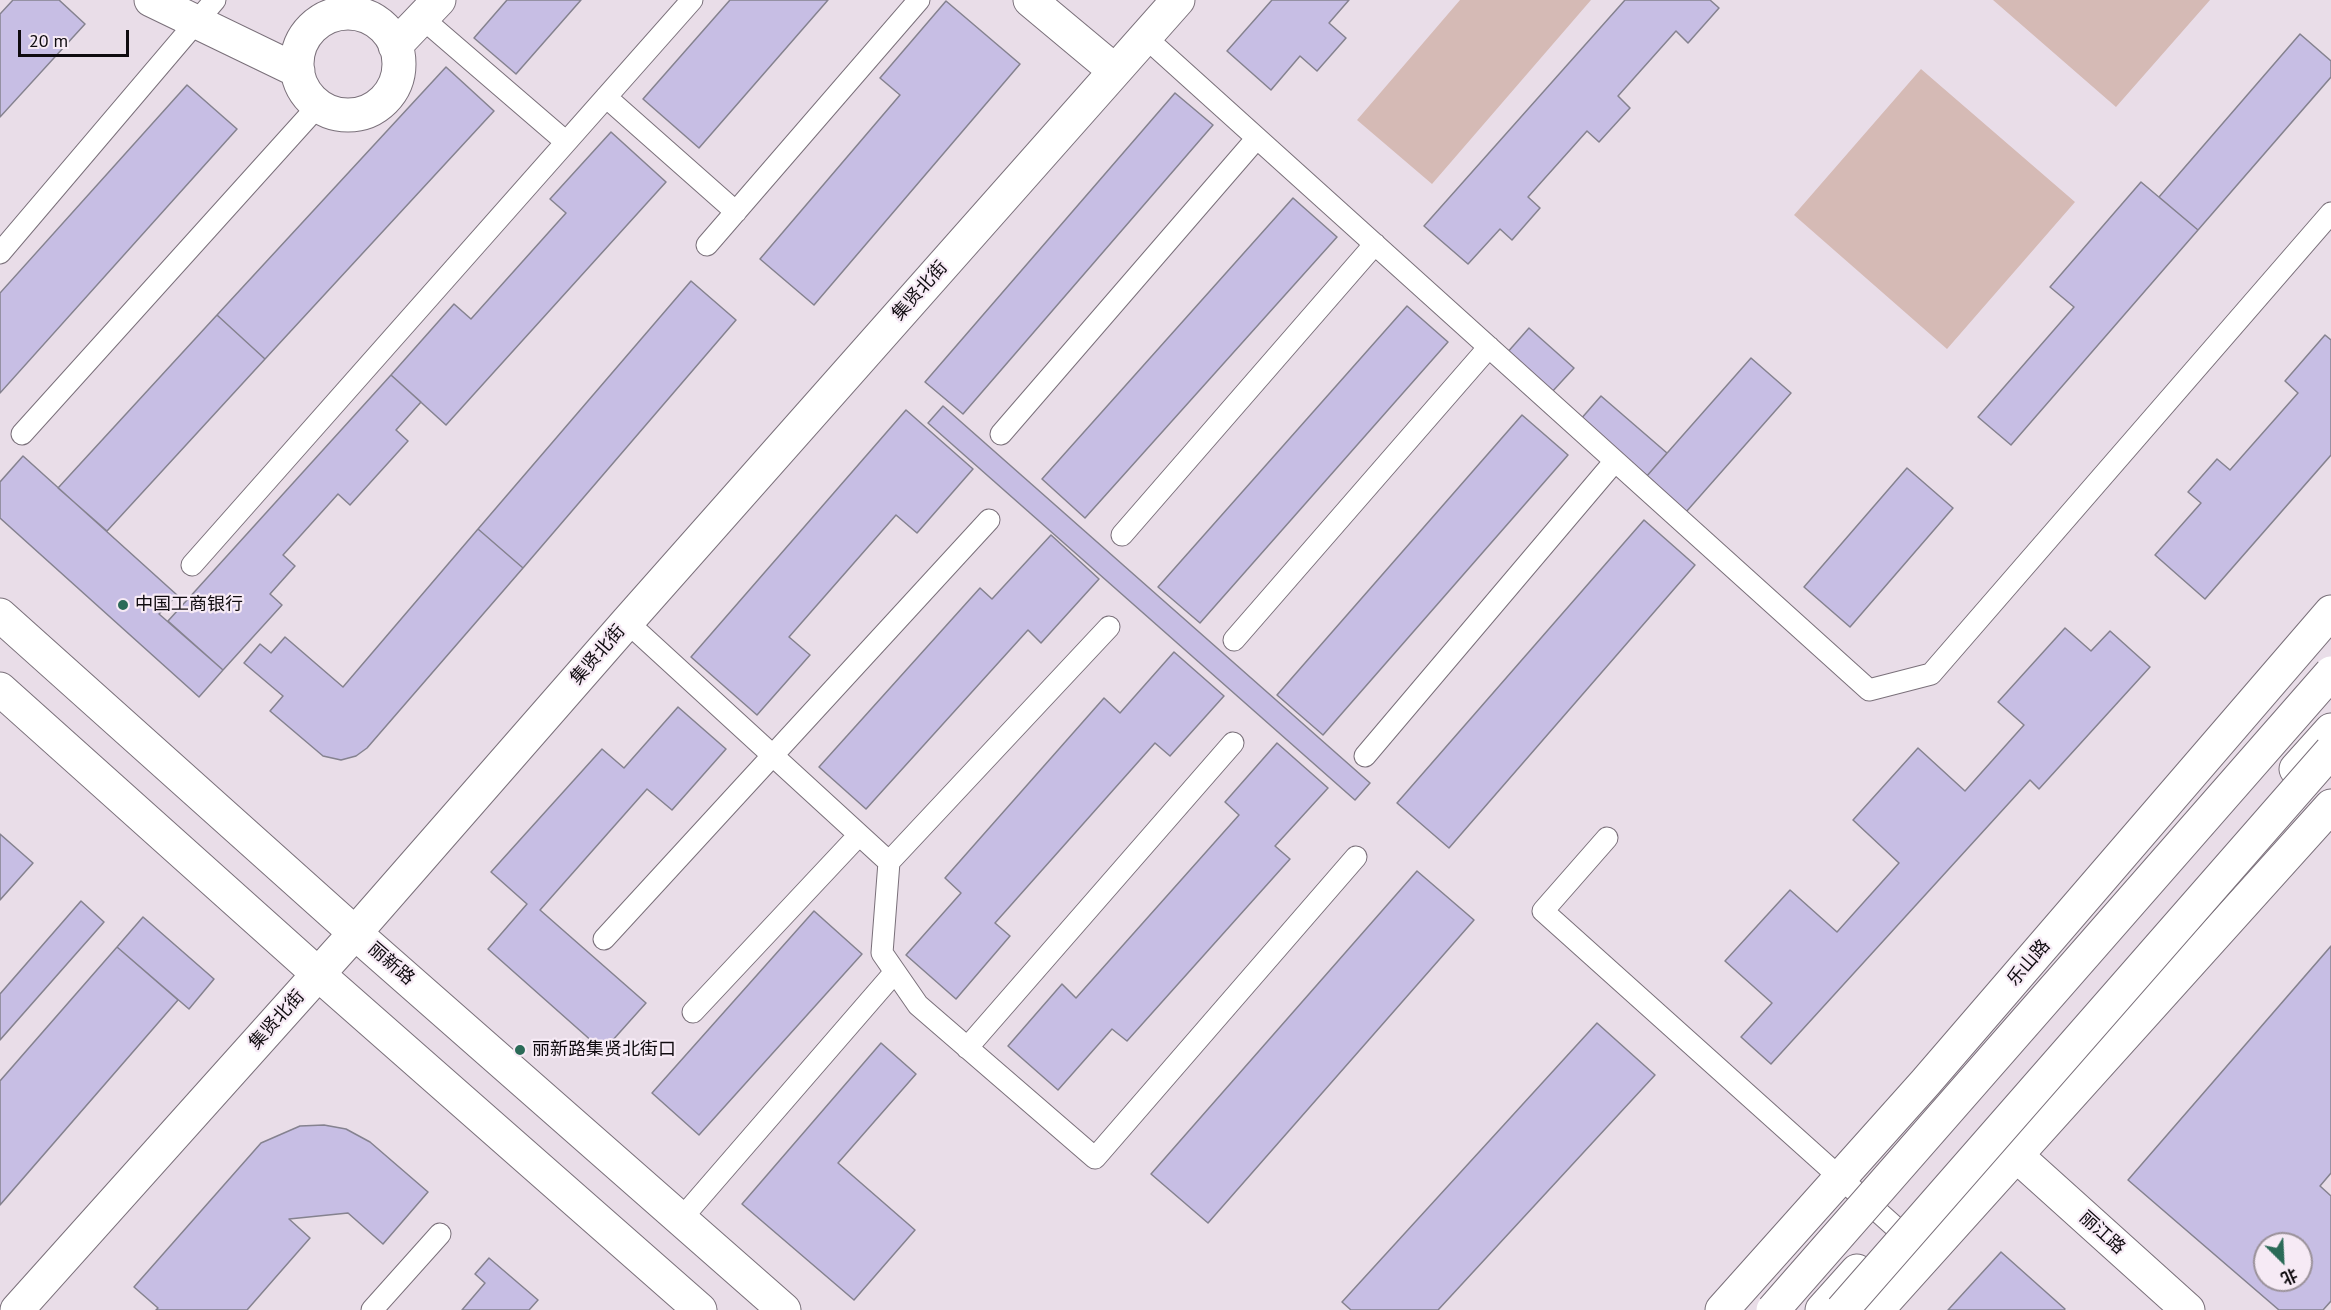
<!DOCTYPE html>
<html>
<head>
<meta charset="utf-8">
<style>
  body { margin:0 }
  #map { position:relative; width:2331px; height:1310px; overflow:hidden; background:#e9dde8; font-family:"PT Sans","Noto Sans SC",sans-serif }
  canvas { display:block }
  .north { position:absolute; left:2253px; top:1232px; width:60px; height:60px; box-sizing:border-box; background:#f6eaf5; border:2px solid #9a9199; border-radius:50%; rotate:156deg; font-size:16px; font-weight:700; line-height:24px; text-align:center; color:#0f0b0f }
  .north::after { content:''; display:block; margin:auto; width:21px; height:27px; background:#2a6a57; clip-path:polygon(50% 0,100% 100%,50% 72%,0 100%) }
  .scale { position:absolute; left:18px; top:30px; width:111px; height:27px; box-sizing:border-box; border:3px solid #0f0b0f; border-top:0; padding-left:8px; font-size:18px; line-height:21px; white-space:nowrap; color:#0f0b0f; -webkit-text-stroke:4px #f6eaf5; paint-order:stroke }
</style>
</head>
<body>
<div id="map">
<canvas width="2331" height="1310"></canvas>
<div class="north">北</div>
<div class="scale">20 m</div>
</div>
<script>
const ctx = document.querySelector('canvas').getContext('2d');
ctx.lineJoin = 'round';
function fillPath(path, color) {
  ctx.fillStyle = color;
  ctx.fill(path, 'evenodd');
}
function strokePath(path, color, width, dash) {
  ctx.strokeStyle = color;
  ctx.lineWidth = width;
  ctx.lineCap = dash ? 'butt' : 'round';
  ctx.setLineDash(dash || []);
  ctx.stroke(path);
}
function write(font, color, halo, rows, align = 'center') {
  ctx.font = font + ' "PT Sans","Noto Sans SC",sans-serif';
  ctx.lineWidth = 4.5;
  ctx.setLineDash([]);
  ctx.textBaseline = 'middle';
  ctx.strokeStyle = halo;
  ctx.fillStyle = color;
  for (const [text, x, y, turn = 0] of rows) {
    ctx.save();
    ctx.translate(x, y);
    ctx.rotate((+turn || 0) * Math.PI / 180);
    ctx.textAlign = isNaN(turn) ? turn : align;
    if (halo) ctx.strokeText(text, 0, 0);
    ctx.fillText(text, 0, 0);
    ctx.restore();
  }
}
fillPath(new Path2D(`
  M1460,0H1591L1432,184L1357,120Z
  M1993,0H2210L2116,107Z
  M1921,69L2075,202L1947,349L1794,215Z`), '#d5bab5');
const building = new Path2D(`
  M13,0H59L85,24L0,117V14Z
  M507,0H581L516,74L474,38Z
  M730,0H828L699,148L643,99Z
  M1272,0H1349L1329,23L1346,38L1317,71L1300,56L1271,90L1227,51Z
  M1625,0H1710L1719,8L1688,43L1676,31L1618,96L1630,108L1599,142L1587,131L1528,197L1540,208L1512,240L1500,229L1468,264L1424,226Z
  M946,1L1020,64L814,305L760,259L900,95L880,78Z
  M2300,34L2331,61V77L2198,230L2159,197Z
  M446,67L494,111L265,359L217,315Z
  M187,85L237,129L0,393V293Z
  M1175,93L1213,125L963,414L925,382Z
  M611,132L666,182L446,425L391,375L454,304L471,319L566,213L550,199Z
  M2141,182L2198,230L2011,445L1978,417L2074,307L2050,287Z
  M1293,198L1337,237L1085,518L1042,479Z
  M691,281L736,320L523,568L478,529Z
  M1407,306L1448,342L1200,623L1158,587Z
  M217,315L265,359L107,531L58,488Z
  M1529,328L1574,368L1551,393L1506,354Z
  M2325,335L2331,340V455L2205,599L2155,555L2201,503L2188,492L2217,459L2230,470L2298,393L2285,381Z
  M1751,358L1791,393L1686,512L1646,477Z
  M391,375L421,402L396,430L408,441L350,505L338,494L283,555L295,566L270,594L282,605L223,670L168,621Z
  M1601,396L1667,453L1646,477L1580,420Z
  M943,406L1370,783L1355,800L928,423Z
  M906,410L973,469L917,533L896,515L789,637L810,655L757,715L691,657Z
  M1522,415L1568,455L1323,735L1277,695Z
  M23,456L177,595L159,614L223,670L199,697L0,518V482Z
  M1907,468L1953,508L1850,627L1804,587Z
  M1644,520L1695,565L1449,848L1397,803Z
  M478,529L523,568L367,748L356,756L341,760L323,756L270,711L283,696L244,663L260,644L271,653L285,637L343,687Z
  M1051,535L1099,579L1041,643L1028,630L866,809L819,767L980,588L992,599Z
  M2065,628L2091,651L2110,631L2150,667L2039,789L2030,780L1771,1064L1741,1037L1772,1003L1725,961L1790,890L1837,932L1899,863L1853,820L1918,748L1965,791L2024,725L1998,702Z
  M1174,652L1224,696L1170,756L1155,743L995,923L1010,936L956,999L906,955L961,893L945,878L1104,698L1120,713Z
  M678,707L726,749L672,810L647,789L540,910L646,1003L603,1051L488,949L527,904L491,872L602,749L624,768Z
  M1277,743L1328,788L1275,846L1290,859L1127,1041L1112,1029L1058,1090L1008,1046L1062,984L1076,998L1239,815L1225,802Z
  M0,834L33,863L0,900Z
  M1417,871L1474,920L1208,1223L1151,1174Z
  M81,901L104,922L0,1040V994Z
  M814,911L862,954L699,1135L652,1093Z
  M143,917L214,979L189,1009L117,947Z
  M2331,946V1173L2320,1186L2331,1196V1301L2323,1310H2279L2128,1180ZM2265,1244H2301V1280H2265Z
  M117,947L178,1000L0,1205V1081Z
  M1597,1023L1655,1075L1438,1310H1351L1342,1302Z
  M881,1043L916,1074L838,1163L915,1230L854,1300L742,1204Z
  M324,1125L346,1129L370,1142L428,1192L383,1244L348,1213L289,1219L310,1238L247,1310H156L158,1308L134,1287L261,1143L300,1126Z
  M2001,1252L2065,1309L2064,1310H1948Z
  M489,1258L538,1300L529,1310H462L485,1283L475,1274Z`);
fillPath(building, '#c7bee4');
strokePath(building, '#85828f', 1.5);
const service = new Path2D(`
  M422,18L566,142
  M1145,37L1869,690L1931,674L2331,213
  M606,97L736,212
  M707,245L919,0
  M0,253L215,0
  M22,434L317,107
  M1001,434L1257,138
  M1122,535L1375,244
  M192,565L692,0
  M627,622L889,862L1109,627
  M1234,640L1489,347
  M1365,756L1615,461
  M1607,838L1543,911L1914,1244
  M889,862L882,953L918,1005L1095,1158L1356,857
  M604,939L989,520
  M693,1012L859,835
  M967,1048L1233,743
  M681,1219L895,972
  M372,1310L440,1234`);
const minor = new Path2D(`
  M151,0L298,71
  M1030,0L1115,71
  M297 64a51 51 0 1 1 102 0a51 51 0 1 1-102 0Z
  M395,46L439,0
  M2017,1156L2188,1310
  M17,1310L355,933L627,622L1178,0`);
const secondary = new Path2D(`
  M0,615L355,933L784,1310
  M0,689L318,974L700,1310
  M2296,769L2331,730
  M1722,1310L1925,1083L2331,612
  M1822,1310L1857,1271
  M1877,1310L2331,806`);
strokePath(service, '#7a707a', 23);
strokePath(minor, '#7a707a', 35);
strokePath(secondary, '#7a707a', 35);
strokePath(service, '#fff', 21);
strokePath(minor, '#fff', 33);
strokePath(secondary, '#fff', 33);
const primaryBridge = new Path2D(`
  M1773,1310L2331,673
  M1842,1310L2331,751`);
strokePath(primaryBridge, '#7a707a', 35, []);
strokePath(primaryBridge, '#fff', 33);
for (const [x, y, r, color] of [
  [123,605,6,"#2a6a57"],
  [520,1050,6,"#2a6a57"]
]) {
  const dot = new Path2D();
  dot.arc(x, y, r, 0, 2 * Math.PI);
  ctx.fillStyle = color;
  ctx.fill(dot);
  strokePath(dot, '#f6eaf5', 2);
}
write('18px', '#0f0b0f', '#f6eaf5', [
  ["集贤北街",920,291,-48],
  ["集贤北街",598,655,-49],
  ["乐山路",2029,963,-49],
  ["丽新路",391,964,41],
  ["集贤北街",277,1020,-48],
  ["丽江路",2102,1233,42]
]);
write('18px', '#0f0b0f', '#f6eaf5', [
  ["中国工商银行",135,605],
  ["丽新路集贤北街口",532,1050]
], 'left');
</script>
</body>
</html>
